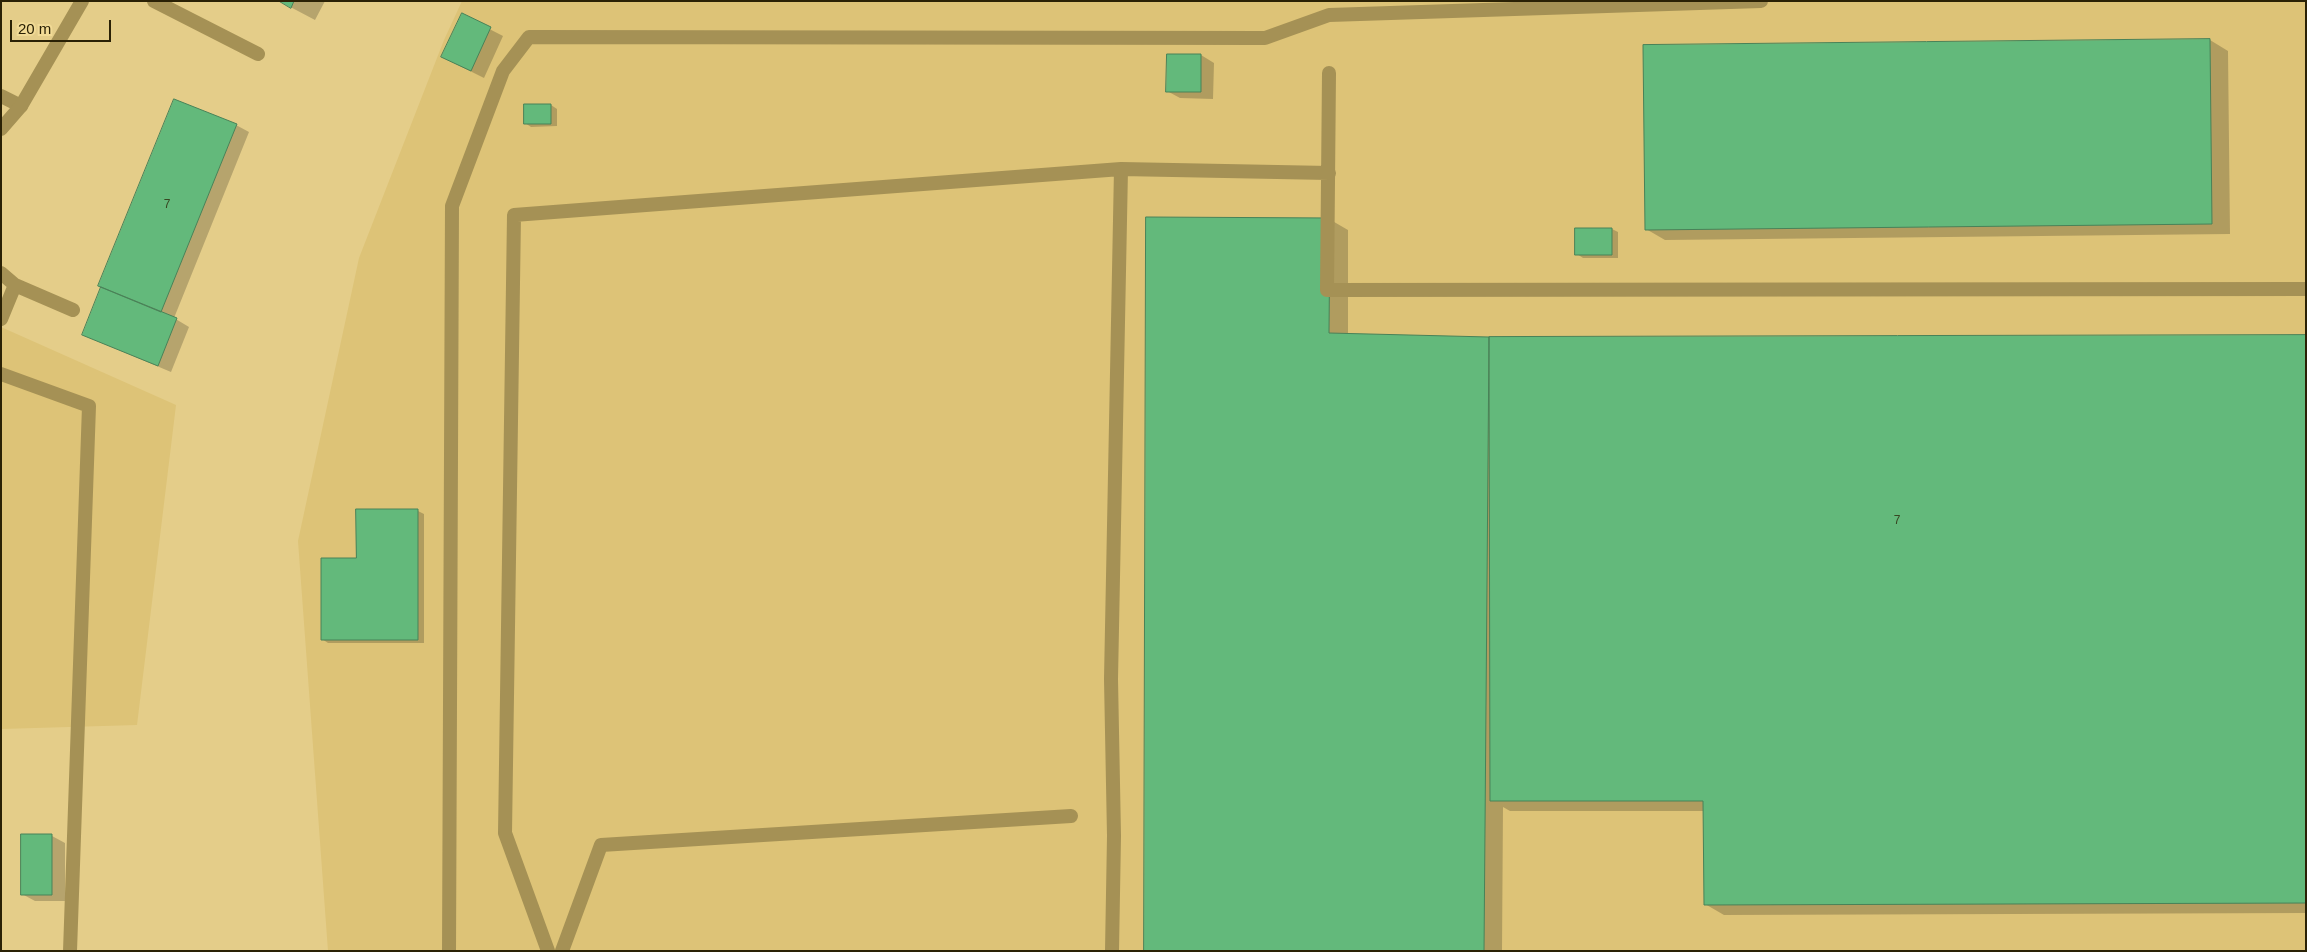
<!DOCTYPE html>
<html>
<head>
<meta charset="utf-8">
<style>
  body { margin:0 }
  #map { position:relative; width:2307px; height:952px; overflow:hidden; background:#e4cd89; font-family:Arial,sans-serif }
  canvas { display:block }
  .frame { position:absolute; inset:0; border:2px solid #2a2105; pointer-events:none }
  .scale { position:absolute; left:10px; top:20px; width:101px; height:22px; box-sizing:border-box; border:2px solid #2a2105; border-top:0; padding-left:6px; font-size:15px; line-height:18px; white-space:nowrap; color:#2a2105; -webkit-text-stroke:4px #f1da95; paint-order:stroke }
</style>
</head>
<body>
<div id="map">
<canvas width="2307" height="952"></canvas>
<div class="frame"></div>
<div class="scale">20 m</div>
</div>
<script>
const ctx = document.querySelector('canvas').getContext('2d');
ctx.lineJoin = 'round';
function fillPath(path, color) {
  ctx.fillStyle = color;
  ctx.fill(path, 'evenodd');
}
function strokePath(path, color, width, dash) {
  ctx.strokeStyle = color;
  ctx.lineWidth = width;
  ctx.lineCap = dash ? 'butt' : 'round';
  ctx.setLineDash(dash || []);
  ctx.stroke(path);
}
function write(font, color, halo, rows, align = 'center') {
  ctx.font = font + ' Arial,sans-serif';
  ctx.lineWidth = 4;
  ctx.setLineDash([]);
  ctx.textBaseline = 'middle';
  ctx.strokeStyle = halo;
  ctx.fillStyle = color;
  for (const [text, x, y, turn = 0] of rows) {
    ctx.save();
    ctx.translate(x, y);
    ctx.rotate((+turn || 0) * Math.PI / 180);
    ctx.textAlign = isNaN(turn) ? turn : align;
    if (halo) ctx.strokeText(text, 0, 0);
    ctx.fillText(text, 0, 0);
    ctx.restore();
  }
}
fillPath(new Path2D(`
  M462,1H2306V951H328L298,541L359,258L444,40Z
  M1,327L176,405L137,725L1,729Z`), '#ddc377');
fillPath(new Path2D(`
  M279,1H325L315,20Z
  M462,15L503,36L484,78L442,57Z
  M2210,40L2228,51L2230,234L1665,240L1646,229Z
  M1201,55L1214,63L1213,99L1180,98L1167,91Z
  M551,105L557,109V126L531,127L525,123Z
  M236,125L249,132L174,318L189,327L171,372L83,335Z
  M1329,219L1348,230V335L1489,338L2306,337V913L1724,915L1705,904V811H1510L1503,807L1502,951H1145Z
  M1612,229L1618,232V258H1583L1577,254Z
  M1,445L2,446L1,556Z
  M418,511L424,514V643H328L322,639L357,559Z
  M52,836L65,843V901H35L22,894Z`), '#0003');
const building = new Path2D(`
  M279,1H294L291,8Z
  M462,13L491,27L471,71L441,57Z
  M2210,39L2212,224L1645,230L1643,45Z
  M1167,54H1201V92H1166Z
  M174,99L237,124L161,312L98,286Z
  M524,104H551V124H524Z
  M1146,217L1330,218L1329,333L1489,337L1484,951H1144Z
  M1575,228H1612V255H1575Z
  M101,287L177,318L158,366L82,335Z
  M2306,335V903L1704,905L1703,801H1490L1489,337Z
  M356,509H418V640H321V558H356Z
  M21,834H52V895H21Z`);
fillPath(building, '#63b97b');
strokePath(building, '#488258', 1);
strokePath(new Path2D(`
  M154,1L258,54
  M1329,73L1327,290L2306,289
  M1,96L21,106
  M1,273L15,285L73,310
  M1,319L15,285
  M1,374L89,406L70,951
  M449,951L452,206L503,71L529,37L1265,38L1329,15L1761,1
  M548,951L505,833L514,215L1121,169
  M562,951L601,845L1071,816
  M1112,951L1114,836L1111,679L1121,169L1329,173`), '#a59155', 14);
strokePath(new Path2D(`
  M1,129L21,106L82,1`), '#a59155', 14);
write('12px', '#384722', null, [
  ["7",167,205],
  ["7",1897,521]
]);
</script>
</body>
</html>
